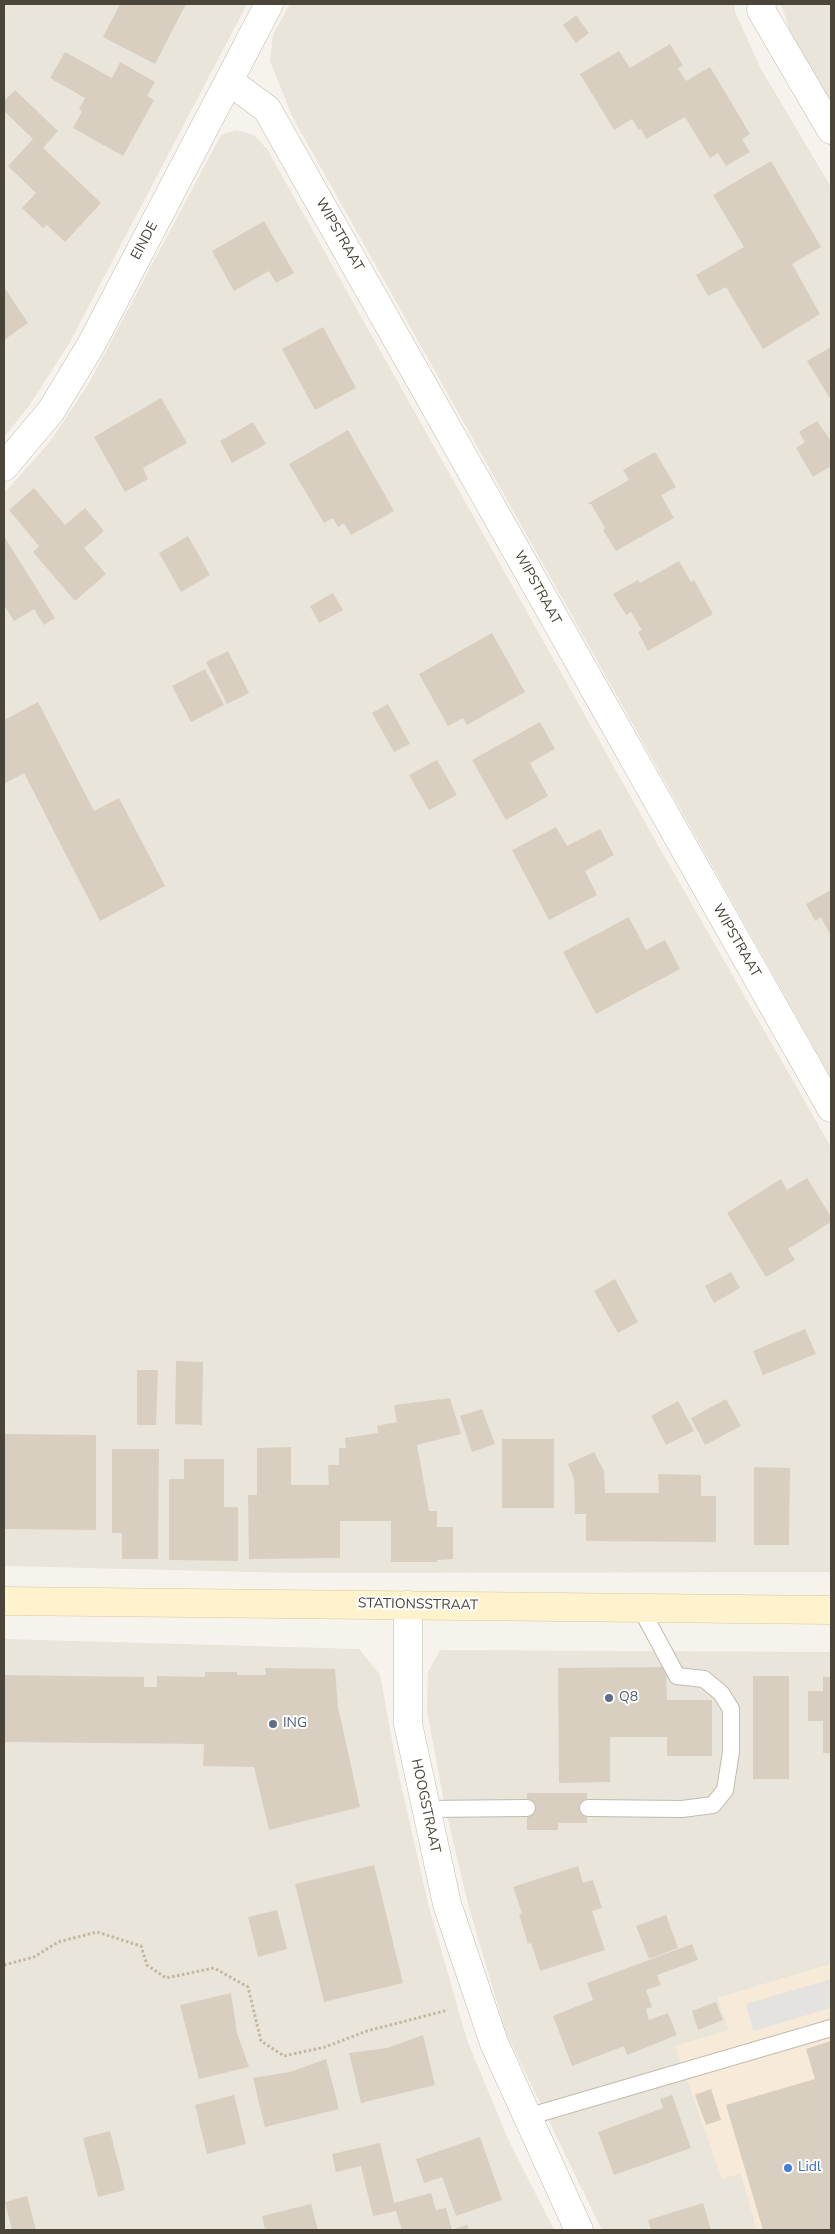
<!DOCTYPE html>
<html>
<head>
<meta charset="utf-8">
<style>
  body { margin:0 }
  #map { position:relative; width:835px; height:2234px; overflow:hidden; background:#f6f3ec; font-family:"Nunito Sans",sans-serif }
  canvas { display:block }
  .frame { position:absolute; inset:0; border:5px solid #4b4439; pointer-events:none }
</style>
</head>
<body>
<div id="map">
<canvas width="835" height="2234"></canvas>
<div class="frame"></div>
</div>
<script>
const ctx = document.querySelector('canvas').getContext('2d');
ctx.lineJoin = 'round';
function fillPath(path, color) {
  ctx.fillStyle = color;
  ctx.fill(path, 'evenodd');
}
function strokePath(path, color, width, dash) {
  ctx.strokeStyle = color;
  ctx.lineWidth = width;
  ctx.lineCap = dash ? 'butt' : 'round';
  ctx.setLineDash(dash || []);
  ctx.stroke(path);
}
function write(font, color, halo, rows, align = 'center') {
  ctx.font = font + ' "Nunito Sans",sans-serif';
  ctx.lineWidth = 4;
  ctx.setLineDash([]);
  ctx.textBaseline = 'middle';
  ctx.strokeStyle = halo;
  ctx.fillStyle = color;
  for (const [text, x, y, turn = 0] of rows) {
    ctx.save();
    ctx.translate(x, y);
    ctx.rotate((+turn || 0) * Math.PI / 180);
    ctx.textAlign = isNaN(turn) ? turn : align;
    if (halo) ctx.strokeText(text, 0, 0);
    ctx.fillText(text, 0, 0);
    ctx.restore();
  }
}
fillPath(new Path2D(`
  M4,4H247L70,342L29,406L4,437Z
  M290,4H735V12L761,69L831,187V1078L292,116L270,61L273,35Z
  M781,4H831V106L794,43Z
  M236,130L254,135L267,149L655,840L831,1147V1572L295,1573L4,1566V493L49,443L89,383L221,135Z
  M4,1639L359,1649L380,1675L397,1767L429,1907L467,2040L508,2139L554,2230H4Z
  M440,1650L831,1652V1964L718,1998L729,2030L721,2178L741,2173L757,2230H602L506,2033L468,1904L445,1807L427,1711L428,1672Z`), '#eae5da');
fillPath(new Path2D(`
  M831,1964V2230H757L741,2173L722,2179L675,2046L729,2030L718,1998Z`), '#f7ead8');
fillPath(new Path2D(`
  M831,1979V2008L753,2031L746,2004Z`), '#e5e3e0');
fillPath(new Path2D(`
  M120,4H186L155,64L103,37Z
  M576,15L589,33L576,43L563,25Z
  M670,44L683,66L678,68L686,81L710,67L750,134L742,139L750,152L726,166L718,153L710,158L685,117L646,139L641,129L639,130L632,119L614,130L580,74L619,51L630,68Z
  M65,52L112,78L120,62L155,82L147,96L154,100L123,156L73,128L82,111L79,109L85,98L50,78Z
  M15,90L58,131L43,148L101,203L65,242L47,225L43,228L22,208L36,193L8,166L33,139L4,111V101Z
  M771,161L821,247L792,264L820,314L763,349L726,287L708,296L696,275L744,247L713,195Z
  M264,221L294,273L276,283L269,271L234,291L212,251Z
  M4,287L28,323L4,340Z
  M323,327L356,388L315,410L282,349Z
  M831,347V396L829,397L807,361Z
  M161,398L187,443L143,468L148,479L125,492L94,437Z
  M817,421L831,441V466L813,477L796,448L805,442L799,432Z
  M253,422L266,444L232,463L220,441Z
  M348,430L394,511L351,535L344,523L338,527L333,518L324,523L289,464Z
  M655,452L676,487L661,495L674,518L616,551L603,530L605,528L591,504H587L629,480L623,470Z
  M34,488L65,525L85,508L104,531L84,548L106,574L75,601L33,552L39,546L9,510Z
  M4,536L55,618L44,625L34,609L14,621L4,605Z
  M188,536L210,575L181,592L159,553Z
  M679,561L691,582L694,580L713,614L648,651L638,632L642,630L631,612L626,615L613,594L638,580L640,583Z
  M333,593L343,610L319,623L310,606Z
  M492,633L525,692L467,725L463,718L448,726L419,674Z
  M228,651L249,693L227,704L206,662Z
  M205,669L224,705L191,722L172,686Z
  M38,702L94,811L119,798L165,886L100,921L24,773L4,784V720Z
  M388,704L410,744L394,752L372,713Z
  M540,722L555,749L530,763L548,796L506,820L472,760Z
  M437,760L457,795L429,810L409,775Z
  M556,827L567,846L600,829L614,855L585,871L597,895L549,920L512,850Z
  M831,890V936L821,917L815,921L806,904Z
  M629,917L646,950L665,940L680,969L596,1014L563,952Z
  M807,1178L831,1217V1222L788,1249L795,1260L766,1277L727,1213L781,1179L787,1190Z
  M731,1272L740,1288L714,1303L705,1286Z
  M615,1279L638,1322L618,1333L594,1291Z
  M805,1329L816,1354L763,1375L753,1351Z
  M176,1361L203,1362L202,1425L175,1424Z
  M137,1370H158L156,1425H137Z
  M450,1398L461,1434L417,1445L429,1511H437V1527H453V1559L437,1560V1562H391V1521H340V1558L249,1559L248,1495H257V1448L291,1447V1485H329L328,1465H339V1448H346L345,1438L378,1433L377,1426L397,1422L394,1405Z
  M726,1399L741,1426L705,1445L691,1418Z
  M678,1401L694,1431L666,1445L651,1416Z
  M482,1409L495,1444L472,1452L460,1416Z
  M4,1434L96,1435V1530L4,1529Z
  M502,1439H554V1508H502Z
  M112,1449H159L158,1559H122V1533H112Z
  M594,1452L604,1471L605,1493H659L658,1474L701,1475V1496H716V1542L586,1541V1514H575L574,1479L568,1464Z
  M184,1459H224V1507H238V1561L169,1560V1479H184Z
  M754,1467L790,1468L789,1545H754Z
  M666,1667L667,1700H712V1756H667V1737H610V1782L559,1783L558,1668Z
  M265,1668L335,1669L338,1707L360,1807L269,1830L254,1767L203,1766L204,1744L4,1742V1675L144,1677V1687H157V1676L205,1677V1672H237V1675H266Z
  M753,1676H789V1779H753Z
  M823,1677H831V1753H823V1721H808V1691H823Z
  M527,1793H587V1823H558V1830H527Z
  M374,1865L403,1983L324,2002L295,1884Z
  M578,1866L583,1883L593,1880L602,1908L592,1911L605,1950L540,1971L531,1943L528,1944L519,1914L522,1913L513,1887Z
  M277,1910L287,1949L258,1957L248,1917Z
  M666,1915L678,1948L649,1959L636,1926Z
  M692,1944L698,1960L657,1975L661,1985L646,1990L652,2007L646,2009L649,2020L668,2013L677,2035L627,2055L624,2046L572,2066L553,2016L593,2000L587,1983Z
  M231,1993L237,2033L249,2067L199,2079L180,2005Z
  M716,2002L723,2020L698,2030L692,2011Z
  M423,2035L435,2085L361,2103L349,2053L387,2048Z
  M831,2041V2230H763L726,2105L815,2079L806,2049Z
  M326,2059L339,2109L265,2127L253,2078L290,2072Z
  M711,2089L721,2120L706,2125L695,2095Z
  M234,2095L246,2144L207,2154L195,2105Z
  M672,2095L691,2148L614,2175L598,2132L663,2108L660,2099Z
  M110,2131L125,2190L98,2197L83,2138Z
  M480,2137L502,2200L456,2216L442,2177L424,2183L416,2159Z
  M380,2143L394,2203L431,2193L436,2210L446,2208L452,2230L467,2225L469,2230H402L396,2211L373,2216L361,2166L336,2172L332,2154Z
  M27,2196L36,2230H12L5,2202Z
  M703,2203L711,2230H651L648,2220Z
  M311,2204L318,2230H265L262,2216Z`), '#d8cfc1');
const service = new Path2D(`
  M588,1808L682,1809L713,1805L725,1790L731,1752V1709L721,1693L704,1679L677,1676L640,1607
  M425,1809L527,1808
  M527,2117L831,2028`);
const minor = new Path2D(`
  M762,4L761,10L831,130
  M229,81L267,109L831,1108
  M4,467L51,411L91,345L269,4
  M408,1605V1724L447,1904L494,2043L579,2230`);
const secondary = new Path2D(`
  M4,1601L831,1610`);
strokePath(service, '#c2bbae', 18);
strokePath(minor, '#c2bbae', 29);
strokePath(secondary, '#d6c79b', 29);
strokePath(new Path2D(`
  M4,1965L34,1957L58,1942L97,1932L141,1946L147,1965L166,1978L214,1968L248,1987L261,2041L284,2056L325,2047L367,2031L448,2010`), '#c4b79f', 3, [2.5, 2.5]);
strokePath(service, '#fff', 16);
strokePath(minor, '#fff', 28);
strokePath(secondary, '#fff3cd', 28);
for (const [x, y, r, color] of [
  [609,1698,5,"#5c6f8a"],
  [273,1724,5,"#5c6f8a"],
  [788,2168,5,"#3f7fe0"]
]) {
  const dot = new Path2D();
  dot.arc(x, y, r, 0, 2 * Math.PI);
  ctx.fillStyle = color;
  ctx.fill(dot);
  strokePath(dot, '#fff', 2);
}
write('14px', '#4b4439', '#fff', [
  ["WIPSTRAAT",339,235,60],
  ["EINDE",145,241,-62],
  ["WIPSTRAAT",537,588,61],
  ["WIPSTRAAT",736,941,60],
  ["STATIONSSTRAAT",418,1605,1],
  ["HOOGSTRAAT",425,1806,78]
]);
write('14px', '#4e5e75', '#fff', [
  ["Q8",619,1698],
  ["ING",283,1724]
], 'left');
write('14px', '#366cbe', '#fff', [
  ["Lidl",798,2168]
], 'left');
</script>
</body>
</html>
